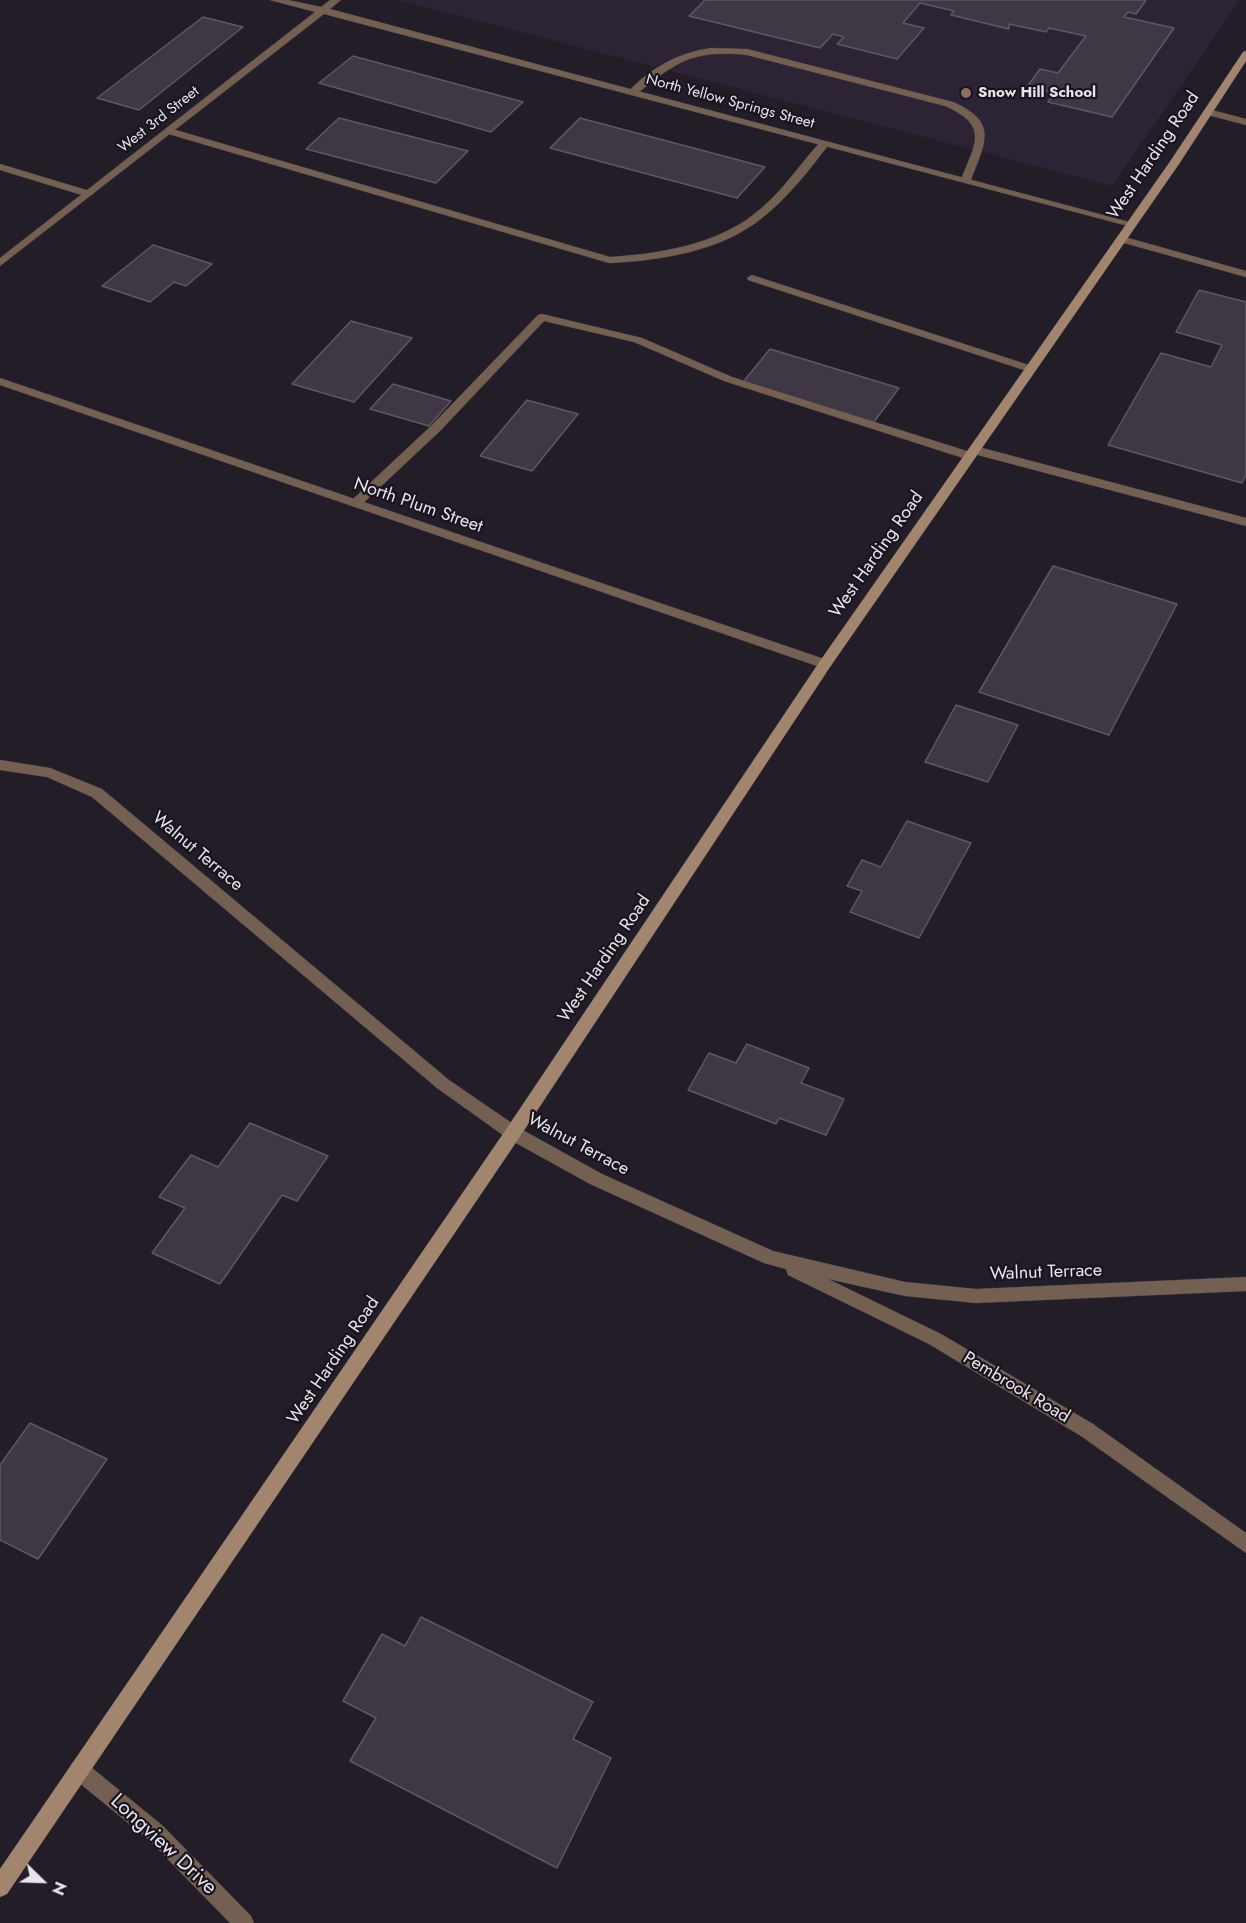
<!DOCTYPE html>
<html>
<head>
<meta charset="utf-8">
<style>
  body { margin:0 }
  #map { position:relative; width:1246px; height:1923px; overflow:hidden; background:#231d28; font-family:Jost,sans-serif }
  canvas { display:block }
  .north { position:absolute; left:12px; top:1851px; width:60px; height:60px; -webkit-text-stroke:4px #1a141e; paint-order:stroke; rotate:113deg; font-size:16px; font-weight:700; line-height:24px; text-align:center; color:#e8e4eb }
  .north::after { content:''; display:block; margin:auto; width:21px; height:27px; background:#e8e4eb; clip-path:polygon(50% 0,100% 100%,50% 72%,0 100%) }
</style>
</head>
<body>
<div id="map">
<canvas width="1246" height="1923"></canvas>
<div class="north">N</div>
</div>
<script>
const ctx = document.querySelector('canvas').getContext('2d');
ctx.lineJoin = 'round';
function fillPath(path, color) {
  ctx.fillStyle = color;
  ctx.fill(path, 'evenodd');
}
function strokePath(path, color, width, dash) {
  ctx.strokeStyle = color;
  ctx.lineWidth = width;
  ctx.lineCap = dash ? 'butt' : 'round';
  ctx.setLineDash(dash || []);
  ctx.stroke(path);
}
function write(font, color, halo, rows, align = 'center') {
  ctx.font = font + ' Jost,sans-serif';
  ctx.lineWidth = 4.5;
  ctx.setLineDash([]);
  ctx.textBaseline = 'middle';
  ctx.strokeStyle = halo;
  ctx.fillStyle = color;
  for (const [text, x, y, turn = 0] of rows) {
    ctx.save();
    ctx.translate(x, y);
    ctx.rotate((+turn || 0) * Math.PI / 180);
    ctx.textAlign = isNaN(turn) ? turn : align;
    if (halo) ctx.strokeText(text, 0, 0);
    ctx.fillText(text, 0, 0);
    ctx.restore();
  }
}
fillPath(new Path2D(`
  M398,0H1240L1112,186Z`), '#2c2334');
const building = new Path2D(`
  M705,0H1146L1136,14L1128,12L1124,17L1174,28L1112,117L1048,102L1054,93L1027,87L1040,69L1058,73L1086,36L1049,28L1046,32L1009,24V29L951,15L954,11L920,3L903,23L924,28L897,59L837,44L844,37L833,34L820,48L689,16Z
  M203,17L243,27L139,110L97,98Z
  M353,56L523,102L491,132L319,83Z
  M339,118L468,151L436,183L306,149Z
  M580,118L765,167L737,198L550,148Z
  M153,245L212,264L186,286L174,282L150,302L102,286Z
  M1199,290L1246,302V475L1242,483L1108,445L1161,353L1211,367L1222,345L1176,332Z
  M351,321L412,338L354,402L292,384Z
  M770,349L899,388L874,422L743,382Z
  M393,384L451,401L429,426L370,409Z
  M527,400L578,414L532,471L480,456Z
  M1053,566L1177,604L1109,735L979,692Z
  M956,705L1018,725L988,782L925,762Z
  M907,821L971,843L919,938L850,912L862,891L847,886L862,860L881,867Z
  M747,1044L809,1068L801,1083L844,1099L826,1135L779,1118L776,1124L688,1090L709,1053L736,1063Z
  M250,1123L328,1156L297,1201L282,1195L220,1284L152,1253L185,1208L159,1197L191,1155L218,1167Z
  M30,1423L107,1459L38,1559L0,1540V1465Z
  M421,1617L593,1702L573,1739L611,1758L557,1868L350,1761L376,1718L343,1701L382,1634L405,1646Z`);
fillPath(building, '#3f3844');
strokePath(building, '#5e5764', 1.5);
const lane = new Path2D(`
  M711,48L747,49L953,102C998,122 986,141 971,180L966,183L961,180C975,143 990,126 945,106L747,55C693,50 677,61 637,94L628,92C650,68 680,52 711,48Z
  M1208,109L1246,119V125L1204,114L1203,112Z
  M169,128L610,257C658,254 714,245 753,215C780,195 799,165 821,141L830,143C810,169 788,198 762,218C722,251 659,261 609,263L165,133V129Z
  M0,164L93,192L94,194L85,196L0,170Z
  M1121,236L1246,271V277L1117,241L1116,239Z
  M752,275L1035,367L1037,369L1035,371H1027L748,280L747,278Z
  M542,314L642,338L732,377L970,452L971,447L975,446L1246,518V526L974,454V459H966L724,381L634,342L544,321L440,431L360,506H352L350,503L352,500L432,425L538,315Z`);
const street = new Path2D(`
  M270,0H288L321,7L330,0H341L330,9L1137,224L1136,226H1128L324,14L0,266V258L315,12Z
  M0,378L830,661L832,664L830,667H820L0,385Z
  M0,760L50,768L102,789L449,1080L519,1128L602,1174L773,1251L905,1282L976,1289L1246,1277V1291L976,1303L905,1296L828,1279L941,1334L1093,1424L1246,1533V1553L1081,1436L929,1344L788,1275L786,1269L764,1263L590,1184L507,1138L437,1088L92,797L47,777L0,770Z
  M79,1760L86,1763L163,1826L251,1916L254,1923H230L149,1840L72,1777L69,1770L72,1763Z`);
const secondary = new Path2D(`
  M1246,51V61L1179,164L830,667L519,1138L7,1894L0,1897V1869L507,1128L820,661L1169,163L1243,52Z`);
strokePath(lane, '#3f3943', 1);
strokePath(street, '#3f3943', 1);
strokePath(secondary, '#3f3943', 1);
fillPath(lane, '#736052');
fillPath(street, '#736052');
fillPath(secondary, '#a2856e');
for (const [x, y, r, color] of [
  [966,93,6,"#8d6e63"]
]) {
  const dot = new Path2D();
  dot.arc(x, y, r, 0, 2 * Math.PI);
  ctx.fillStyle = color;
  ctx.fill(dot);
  strokePath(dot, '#1a141e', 2);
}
write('bold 15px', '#e8e4eb', '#1a141e', [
  ["Snow Hill School",978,93]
], 'left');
write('15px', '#e8e4eb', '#1a141e', [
  ["North Yellow Springs Street",730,102,15],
  ["West 3rd Street",159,120,-38]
]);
write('18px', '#e8e4eb', '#1a141e', [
  ["West Harding Road",1154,156,-56],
  ["North Plum Street",418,506,19],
  ["West Harding Road",877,555,-55],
  ["Walnut Terrace",197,852,40],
  ["West Harding Road",605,959,-56],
  ["Walnut Terrace",578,1145,28],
  ["Walnut Terrace",1046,1273,-2],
  ["West Harding Road",334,1361,-56],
  ["Pembrook Road",1016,1388,31]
]);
write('21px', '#e8e4eb', '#1a141e', [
  ["Longview Drive",163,1845,43]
]);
</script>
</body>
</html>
